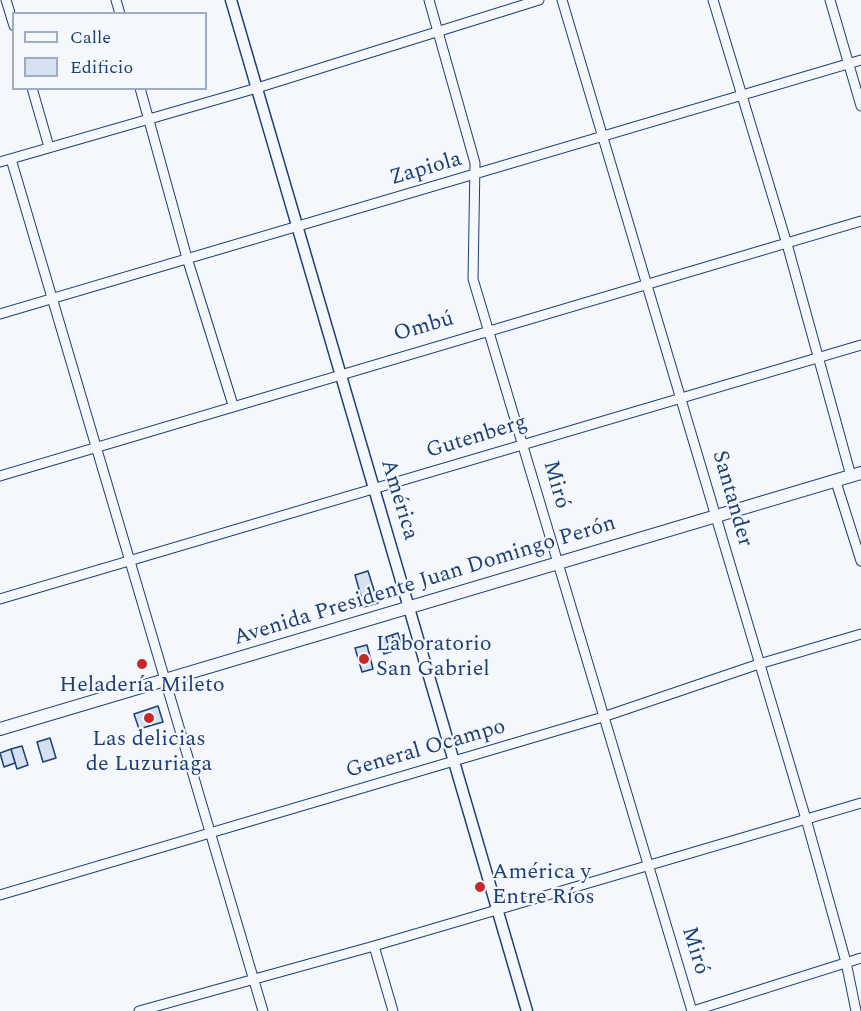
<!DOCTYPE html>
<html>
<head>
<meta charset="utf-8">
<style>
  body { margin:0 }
  #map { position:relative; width:861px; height:1011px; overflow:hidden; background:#f4f7fb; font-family:Spectral,serif }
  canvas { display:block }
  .legend { position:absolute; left:12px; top:12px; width:195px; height:78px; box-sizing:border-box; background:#f4f7fb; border:2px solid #9eadc5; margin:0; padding:8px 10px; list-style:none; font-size:18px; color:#1d3f73 }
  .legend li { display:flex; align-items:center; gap:12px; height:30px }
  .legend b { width:30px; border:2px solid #9eadc5 }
</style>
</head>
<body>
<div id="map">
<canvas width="861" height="1011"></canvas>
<ul class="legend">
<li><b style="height:8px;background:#f4f7fb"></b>Calle</li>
<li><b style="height:16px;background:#d5e0f0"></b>Edificio</li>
</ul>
</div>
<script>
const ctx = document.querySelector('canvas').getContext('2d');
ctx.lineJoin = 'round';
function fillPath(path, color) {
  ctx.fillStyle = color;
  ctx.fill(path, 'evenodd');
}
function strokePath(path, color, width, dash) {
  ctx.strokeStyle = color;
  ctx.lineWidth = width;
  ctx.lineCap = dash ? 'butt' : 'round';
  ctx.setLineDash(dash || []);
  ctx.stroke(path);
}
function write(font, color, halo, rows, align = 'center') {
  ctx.font = font + ' Spectral,serif';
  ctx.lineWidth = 4.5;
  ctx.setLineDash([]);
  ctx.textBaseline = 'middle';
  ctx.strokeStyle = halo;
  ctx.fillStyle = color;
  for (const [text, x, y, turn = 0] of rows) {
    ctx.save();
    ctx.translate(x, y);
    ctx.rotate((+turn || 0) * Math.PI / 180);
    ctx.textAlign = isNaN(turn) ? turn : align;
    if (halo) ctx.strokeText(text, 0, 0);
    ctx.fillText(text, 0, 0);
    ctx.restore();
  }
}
const building = new Path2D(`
  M368,571L378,603L364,607L355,575Z
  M398,633L403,649L397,650L392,635Z
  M392,635L397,650L390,652L386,637Z
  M386,637L390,652L384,654L379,639Z
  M367,645L373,669L362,672L355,648Z
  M158,706L163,722L139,729L134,714Z
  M50,738L56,758L43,762L37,742Z
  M22,746L28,765L17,769L11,749Z
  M11,749L15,763L4,767L0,753Z`);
fillPath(building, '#d5e0f0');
strokePath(building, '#1d3f73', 1.5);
const minor = new Path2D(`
  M6,0L14,26
  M116,0L120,14
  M429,0L475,163L473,279L692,1011
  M562,0L806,819L846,962L856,1011
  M713,0L787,244L851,476
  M830,0L861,106
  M32,88L49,147
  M140,88L187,258L233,405
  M11,159L263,1011
  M0,162L257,88L539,0
  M0,314L861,60
  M0,476L861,221
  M836,482L861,561
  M0,599L861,345
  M0,895L603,717L759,664L861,634
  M374,946L393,1011
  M139,1011L374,946L861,803
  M693,1011L861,958`);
const tertiary = new Path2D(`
  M231,0L527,1011`);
const secondary = new Path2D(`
  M0,729L861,473`);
strokePath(minor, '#1d3f73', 11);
strokePath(tertiary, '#1d3f73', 13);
strokePath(secondary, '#1d3f73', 14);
strokePath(minor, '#f4f7fb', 9);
strokePath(tertiary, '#f4f7fb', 10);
strokePath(secondary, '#f4f7fb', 12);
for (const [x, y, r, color] of [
  [364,659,6,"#c62828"],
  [142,664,6,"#c62828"],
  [149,718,6,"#c62828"],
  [480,887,6,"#c62828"]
]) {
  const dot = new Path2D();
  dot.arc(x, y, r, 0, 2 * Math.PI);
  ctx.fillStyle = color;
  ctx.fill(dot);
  strokePath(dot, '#f4f7fb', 2);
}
write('22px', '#1d3f73', '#f4f7fb', [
  ["Zapiola",426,170,-16],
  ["Ombú",424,328,-16],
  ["Gutenberg",477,438,-17],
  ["Miró",555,485,74],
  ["Santander",731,499,74],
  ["América",398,500,73],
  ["Avenida Presidente Juan Domingo Perón",425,582,-17],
  ["General Ocampo",426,750,-16],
  ["Miró",694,951,73]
]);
write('22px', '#1d3f73', '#f4f7fb', [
  ["Laboratorio",376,646],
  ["San Gabriel",376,671],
  ["Heladería Mileto",142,687,"center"],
  ["Las delicias",149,741,"center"],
  ["de Luzuriaga",149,766,"center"],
  ["América y",492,874],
  ["Entre Ríos",492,899]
], 'left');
</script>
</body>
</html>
